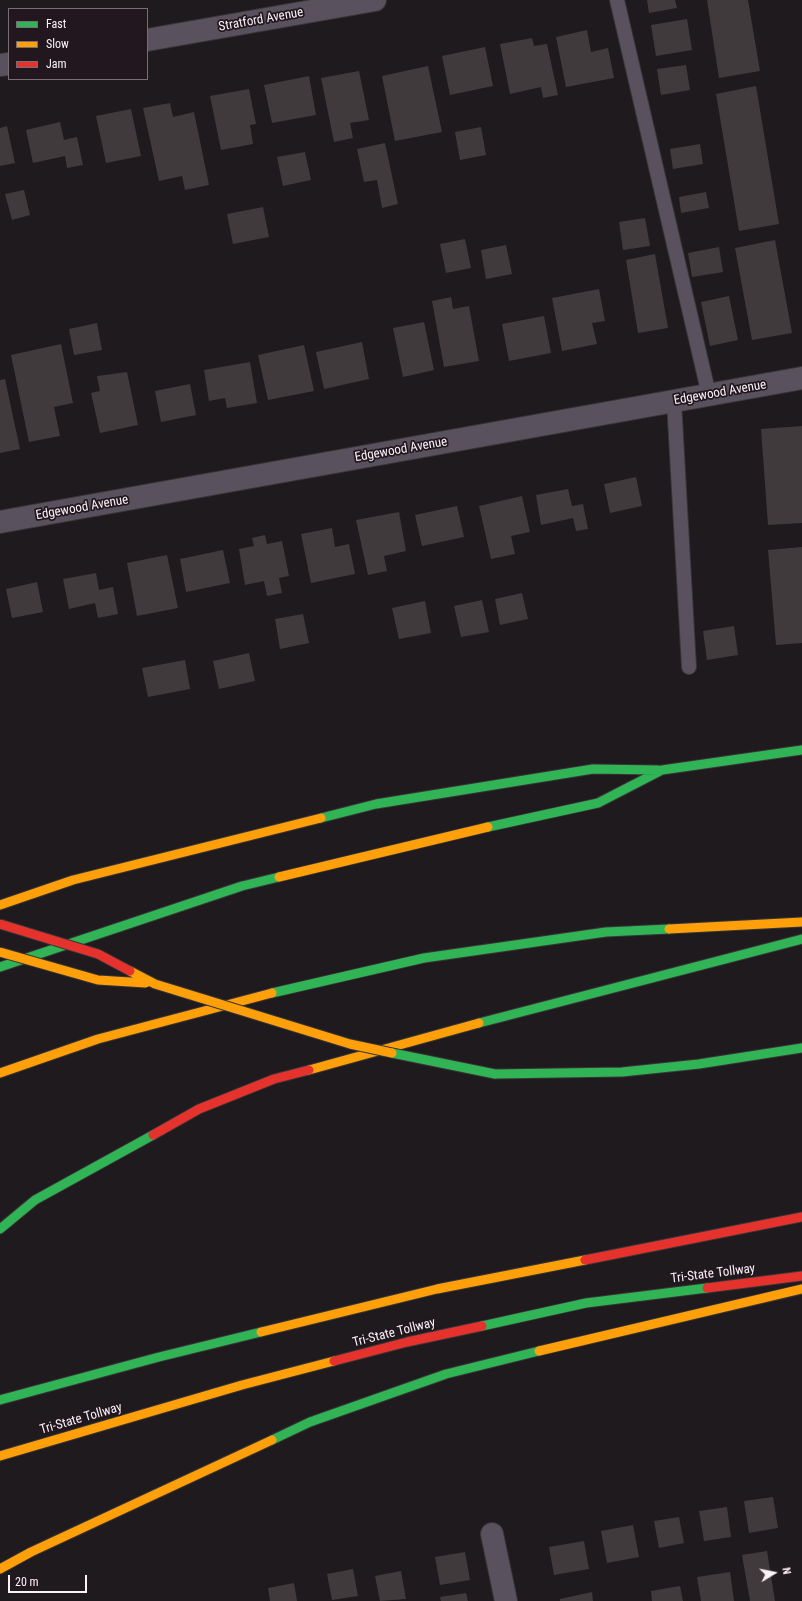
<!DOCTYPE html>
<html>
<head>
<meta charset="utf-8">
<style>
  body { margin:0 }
  #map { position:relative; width:802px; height:1601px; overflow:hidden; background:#1f1a1d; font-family:"Roboto Condensed",sans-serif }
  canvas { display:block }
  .legend { position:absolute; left:8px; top:8px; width:140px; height:72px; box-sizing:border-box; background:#22171e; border:1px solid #786f75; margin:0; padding:5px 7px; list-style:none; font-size:12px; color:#faf2f7 }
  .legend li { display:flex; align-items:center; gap:8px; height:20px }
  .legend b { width:20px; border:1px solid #786f75 }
  .north { position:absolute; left:754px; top:1553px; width:40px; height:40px; -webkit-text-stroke:3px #22171e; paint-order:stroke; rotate:80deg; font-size:11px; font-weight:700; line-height:16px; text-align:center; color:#faf2f7 }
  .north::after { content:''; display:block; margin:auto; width:14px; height:18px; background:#faf2f7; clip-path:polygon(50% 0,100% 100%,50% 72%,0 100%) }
  .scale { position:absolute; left:8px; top:1575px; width:79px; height:18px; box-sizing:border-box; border:2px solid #faf2f7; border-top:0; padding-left:5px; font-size:12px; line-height:14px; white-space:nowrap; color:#faf2f7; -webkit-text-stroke:3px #22171e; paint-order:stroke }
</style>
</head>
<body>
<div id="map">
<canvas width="802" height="1601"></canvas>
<ul class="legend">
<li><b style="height:5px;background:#30b455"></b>Fast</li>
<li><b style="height:5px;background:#ff9f0a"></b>Slow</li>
<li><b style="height:5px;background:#e5322d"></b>Jam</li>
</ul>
<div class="north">N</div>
<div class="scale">20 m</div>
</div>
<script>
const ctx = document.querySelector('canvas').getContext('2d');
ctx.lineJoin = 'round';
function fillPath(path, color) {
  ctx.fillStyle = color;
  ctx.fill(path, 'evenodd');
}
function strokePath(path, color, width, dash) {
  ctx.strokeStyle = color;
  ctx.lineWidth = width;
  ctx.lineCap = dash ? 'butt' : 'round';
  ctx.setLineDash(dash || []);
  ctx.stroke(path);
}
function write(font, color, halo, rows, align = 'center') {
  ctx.font = font + ' "Roboto Condensed",sans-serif';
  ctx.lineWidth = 3.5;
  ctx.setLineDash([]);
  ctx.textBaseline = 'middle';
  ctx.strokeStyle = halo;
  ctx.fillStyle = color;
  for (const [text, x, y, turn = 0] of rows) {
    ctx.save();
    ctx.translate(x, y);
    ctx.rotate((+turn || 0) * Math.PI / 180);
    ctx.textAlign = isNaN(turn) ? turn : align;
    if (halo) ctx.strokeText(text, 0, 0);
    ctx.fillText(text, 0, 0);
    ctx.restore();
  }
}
fillPath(new Path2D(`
  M647,0H675L677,8L649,13Z
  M707,0H748L760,71L719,78Z
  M687,19L692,50L656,56L651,25Z
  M587,30L591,52L608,48L614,78L566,87L556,37Z
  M532,38L534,46L547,44L558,95L543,98L541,87L510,94L500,44Z
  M485,47L493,86L450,95L442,56Z
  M686,65L690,90L661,95L657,69Z
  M428,66L442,132L395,141L382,76Z
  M359,71L369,120L350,123L353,138L334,142L321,78Z
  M309,76L316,115L272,123L264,85Z
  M756,86L779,224L739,231L716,94Z
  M249,89L256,124L250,125L253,144L221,150L210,96Z
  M170,103L173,117L194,112L209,185L185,190L182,176L159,181L143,108Z
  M131,109L141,156L106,163L96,116Z
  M60,122L64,140L77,137L83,165L67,168L65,156L33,163L26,130Z
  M7,126L15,163L0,166V128Z
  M481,127L486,155L460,160L455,132Z
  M385,143L398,204L382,208L377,180L364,182L357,149Z
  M700,144L703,164L673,169L670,149Z
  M305,152L311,180L283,186L277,157Z
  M24,190L30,215L12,220L5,194Z
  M706,192L709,208L681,213L679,197Z
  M263,207L269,237L233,244L227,214Z
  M645,218L650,246L623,250L619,222Z
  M465,239L471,268L446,273L440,244Z
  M775,240L792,333L752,340L735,248Z
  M506,245L512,274L486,279L481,250Z
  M719,247L723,272L692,277L688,253Z
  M655,254L668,328L638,333L626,260Z
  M599,289L605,321L592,323L597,344L562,351L552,298Z
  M729,296L738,340L710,346L701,302Z
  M451,297L453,309L469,306L479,361L444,367L432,301Z
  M544,316L551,353L509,361L502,324Z
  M424,322L434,370L403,377L393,328Z
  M97,323L102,350L74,355L69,329Z
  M362,342L369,379L324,389L316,352Z
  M61,344L73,403L54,407L60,436L29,442L11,355Z
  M304,345L314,391L268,400L258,355Z
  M250,362L257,403L227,408L225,398L209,401L204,370Z
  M127,372L138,425L100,433L91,393L100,391L97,376Z
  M5,379L20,449L0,453V380Z
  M190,384L196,415L161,422L155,391Z
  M802,426V523L768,525L761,429Z
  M636,477L642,506L610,513L604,484Z
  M568,489L572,506L583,504L588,529L576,531L573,518L541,525L536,495Z
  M522,496L530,532L511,536L515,554L491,559L479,506Z
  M457,506L464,537L422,546L415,515Z
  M399,512L406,551L384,556L387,571L368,575L356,520Z
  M332,528L335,547L349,544L355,574L311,583L301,534Z
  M265,535L267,544L282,541L289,576L279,578L282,593L267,596L264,581L245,585L239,549L254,546L252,538Z
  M802,547V643L776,645L768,550Z
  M223,550L230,583L186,592L180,559Z
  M167,555L178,608L137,616L127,563Z
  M96,573L99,590L113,587L118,614L98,618L95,603L69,609L63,579Z
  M37,582L43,612L12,618L6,589Z
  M522,593L528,619L500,625L495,599Z
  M482,600L489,632L461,637L454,606Z
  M425,601L431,633L399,639L392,608Z
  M303,614L309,643L280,649L275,619Z
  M734,626L738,655L707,660L703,631Z
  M249,653L255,681L219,689L213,661Z
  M185,660L190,689L148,697L142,668Z
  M773,1497L778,1528L749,1533L744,1501Z
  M727,1507L731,1537L704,1541L699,1511Z
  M679,1517L684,1543L659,1548L654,1521Z
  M633,1525L639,1557L607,1563L601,1531Z
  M584,1541L589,1569L554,1575L549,1547Z
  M767,1551L775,1601H750L742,1555Z
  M465,1552L470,1580L440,1585L435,1557Z
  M353,1569L358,1596L332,1600L327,1574Z
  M401,1571L406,1599L380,1601L375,1576Z
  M730,1572L734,1601H701L697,1577Z
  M294,1583L297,1601H270L268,1588Z
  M680,1586L683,1601H652L651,1591Z
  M592,1592L593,1601H560V1599Z
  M466,1593L468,1601H441L440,1597Z`), '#403a3c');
const lane = new Path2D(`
  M617,0L709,395
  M674,401L689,667`);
const street = new Path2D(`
  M147,40L375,0
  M0,65L9,64
  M0,522L802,378
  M492,1534L506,1601`);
const fast = new Path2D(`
  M321,818L376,804L593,769L658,770
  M488,827L598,803L662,770L802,750
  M0,967L242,886L279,877
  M272,993L424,958L606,932L669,929
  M479,1023L802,939
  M495,1074L622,1072L699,1064L802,1048
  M0,1229L35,1200L153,1135
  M482,1326L586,1303L707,1288
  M0,1400L159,1357L261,1332
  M272,1440L310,1422L446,1374L539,1351`);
const slow = new Path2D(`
  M279,877L488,827
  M0,905L73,880L321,818
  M669,929L802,922
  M309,1070L479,1023
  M0,1073L98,1039L272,993
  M261,1332L437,1289L585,1260
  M539,1351L802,1289
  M0,1456L242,1385L334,1361
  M0,1569L31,1552L272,1440`);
const jam = new Path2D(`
  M153,1135L199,1109L274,1079L309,1070
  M585,1260L802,1217
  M707,1288L802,1276
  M334,1361L407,1342L482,1326`);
strokePath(lane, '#383537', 16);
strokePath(street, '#383537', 24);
strokePath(fast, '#383537', 11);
strokePath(slow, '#383537', 11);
strokePath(jam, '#383537', 11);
strokePath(lane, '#59525e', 14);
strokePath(street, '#59525e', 22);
strokePath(fast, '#30b455', 9);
strokePath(slow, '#ff9f0a', 9);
strokePath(jam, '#e5322d', 9);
const fastBridge = new Path2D(`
  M392,1053L495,1074`);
const slowBridge = new Path2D(`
  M0,952L98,980L146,983
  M130,971L155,984L350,1044L392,1053`);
const jamBridge = new Path2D(`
  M0,924L98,954L130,971`);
strokePath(fastBridge, '#383537', 11, []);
strokePath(slowBridge, '#383537', 11, []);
strokePath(jamBridge, '#383537', 11, []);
strokePath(fastBridge, '#30b455', 9);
strokePath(slowBridge, '#ff9f0a', 9);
strokePath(jamBridge, '#e5322d', 9);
write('13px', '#faf2f7', '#22171e', [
  ["Stratford Avenue",261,20,-10],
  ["Edgewood Avenue",720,393,-10],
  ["Edgewood Avenue",401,450,-10],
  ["Edgewood Avenue",82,508,-10],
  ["Tri-State Tollway",713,1274,-7],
  ["Tri-State Tollway",394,1333,-14],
  ["Tri-State Tollway",81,1419,-16]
]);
</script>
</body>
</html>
